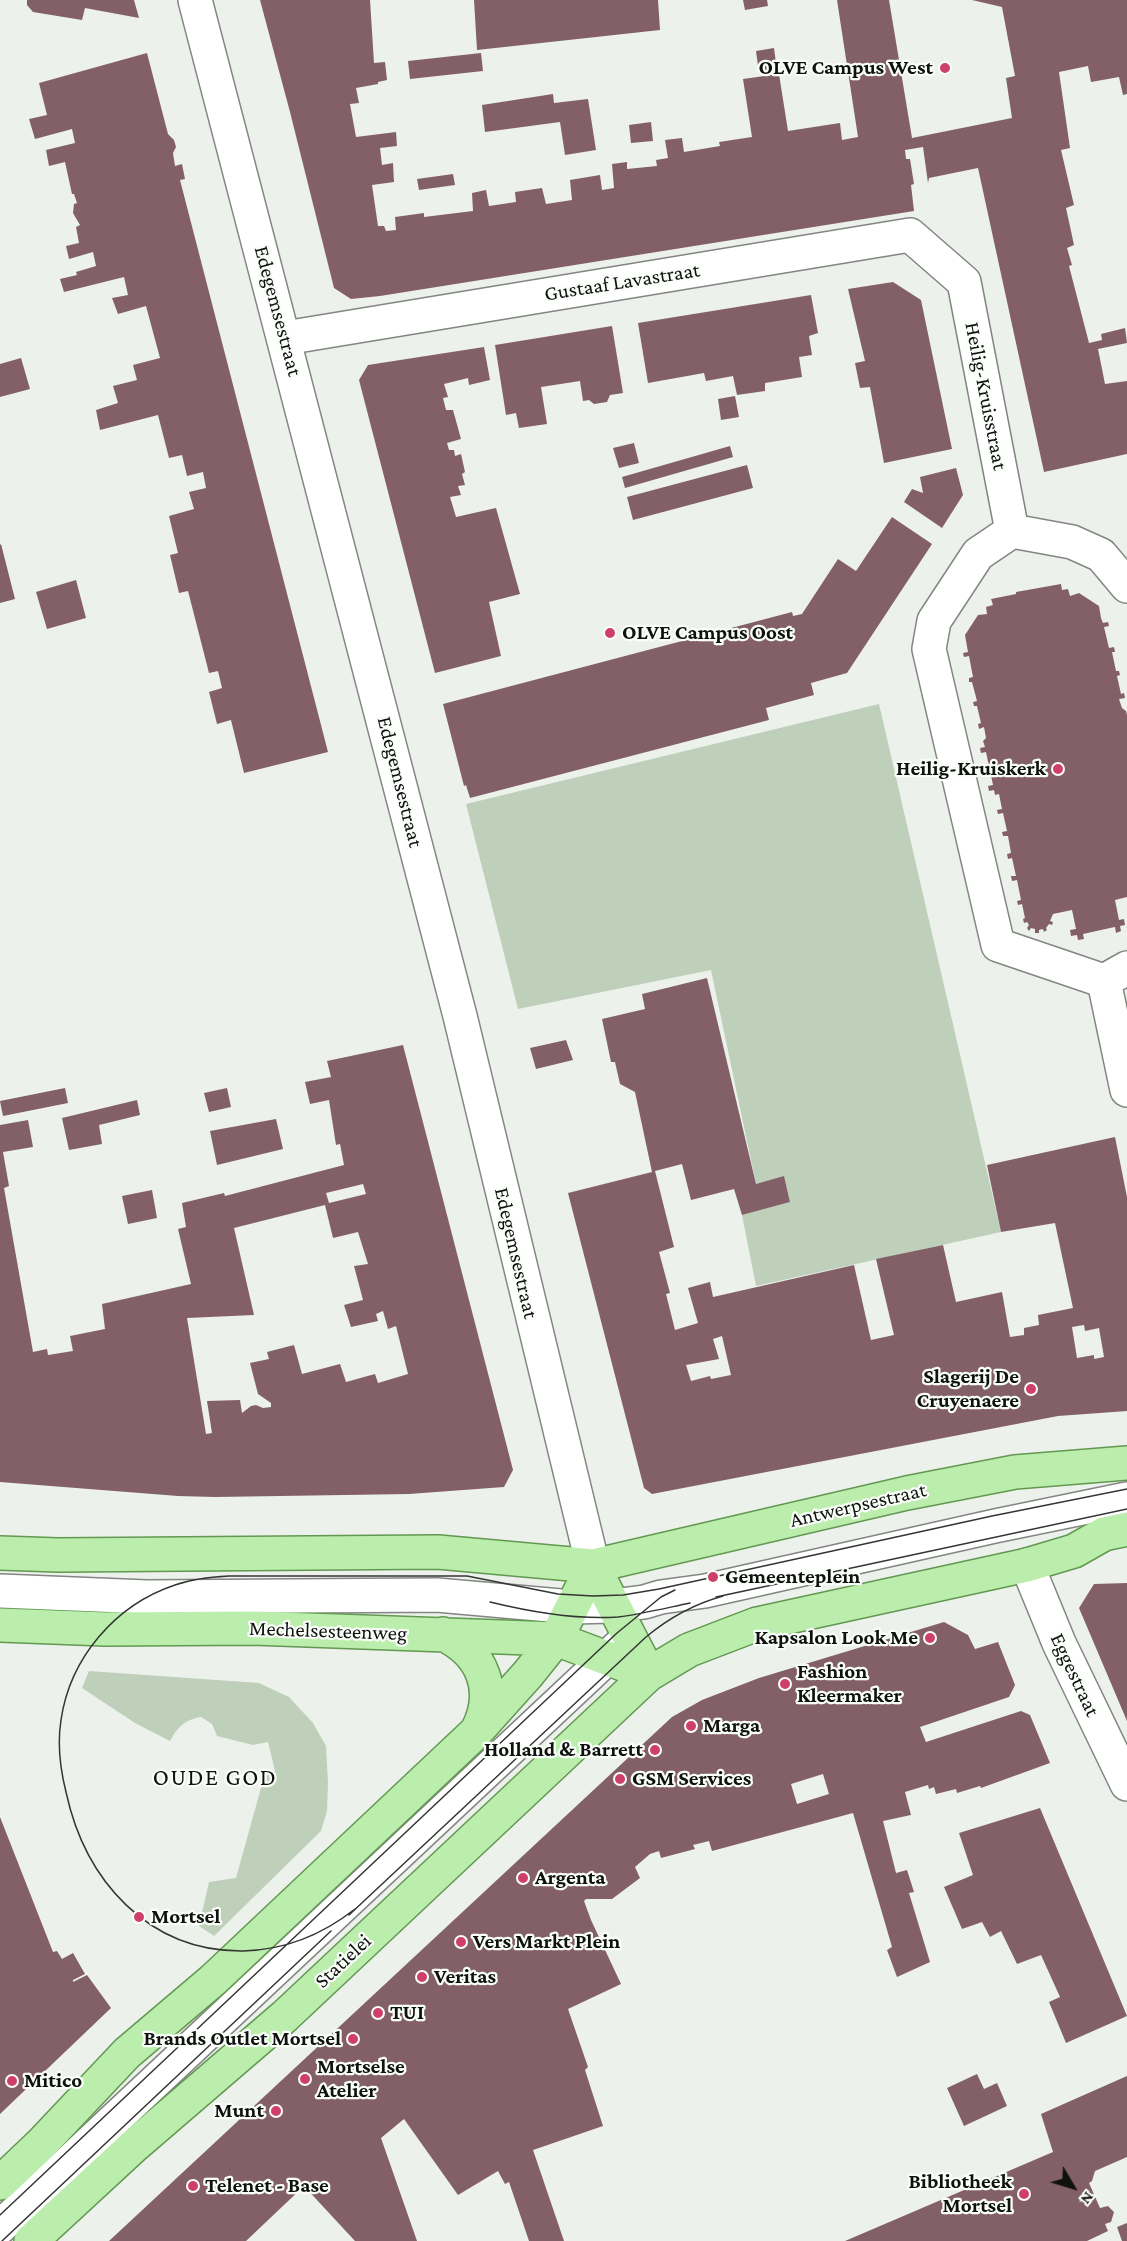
<!DOCTYPE html>
<html>
<head>
<meta charset="utf-8">
<style>
  body { margin:0 }
  #map { position:relative; width:1127px; height:2241px; overflow:hidden; background:#ecf1eb; font-family:"Crimson Pro",serif }
  canvas { display:block }
  .north { position:absolute; left:1043px; top:2157px; width:60px; height:60px; -webkit-text-stroke:4px #fafef9; paint-order:stroke; rotate:128deg; font-size:16px; font-weight:700; line-height:24px; text-align:center; color:#0f110f }
  .north::after { content:''; display:block; margin:auto; width:21px; height:27px; background:#0f110f; clip-path:polygon(50% 0,100% 100%,50% 72%,0 100%) }
</style>
</head>
<body>
<div id="map">
<canvas width="1127" height="2241"></canvas>
<div class="north">N</div>
</div>
<script>
const ctx = document.querySelector('canvas').getContext('2d');
ctx.lineJoin = 'round';
function fillPath(path, color) {
  ctx.fillStyle = color;
  ctx.fill(path, 'evenodd');
}
function strokePath(path, color, width, dash) {
  ctx.strokeStyle = color;
  ctx.lineWidth = width;
  ctx.lineCap = dash ? 'butt' : 'round';
  ctx.setLineDash(dash || []);
  ctx.stroke(path);
}
function write(font, color, halo, rows, align = 'center') {
  ctx.font = font + ' "Crimson Pro",serif';
  ctx.lineWidth = 4.5;
  ctx.setLineDash([]);
  ctx.textBaseline = 'middle';
  ctx.strokeStyle = halo;
  ctx.fillStyle = color;
  for (const [text, x, y, turn = 0] of rows) {
    ctx.save();
    ctx.translate(x, y);
    ctx.rotate((+turn || 0) * Math.PI / 180);
    ctx.textAlign = isNaN(turn) ? turn : align;
    if (halo) ctx.strokeText(text, 0, 0);
    ctx.fillText(text, 0, 0);
    ctx.restore();
  }
}
fillPath(new Path2D(`
  M879,704L1001,1232L756,1286L742,1215L790,1202L784,1177L756,1184L711,970L518,1009L466,804Z
  M89,1671L259,1683L289,1697L313,1723L326,1746L328,1782L327,1811L321,1831L214,1936L199,1926L209,1882L236,1878L264,1777L275,1771L268,1742L253,1745L217,1736L212,1724L201,1717C184,1720 178,1727 170,1741L135,1723L82,1688Z`), '#bfd0ba');
fillPath(new Path2D(`
  M27,0H134L139,18L85,8L82,20L33,12L27,5Z
  M260,0H370L374,63L385,62L387,80L378,82V84L356,88L359,103L350,104L356,137L396,132L397,146L380,148L382,165L393,163L394,182L372,185L378,226H384L386,231L396,230L395,217L424,213V217L473,211L472,193L486,190L489,206L516,202L515,192L542,188L546,204L572,200L570,180L600,175L602,190L614,188L612,164L627,162V169L657,166L656,160L668,158L665,140L682,138L684,152L720,146L719,142L752,137L743,79L779,74L788,131L840,123L842,140L858,137L837,0H889L912,138L1012,118L1006,78L1015,76L1002,7L972,0H1127V94L1123,95L1119,77L1091,82L1088,66L1059,72L1070,148L1061,150L1074,205L1066,208L1074,245L1067,248L1072,265L1069,266L1089,343L1102,340L1101,334L1125,328L1127,343L1098,349L1105,384L1127,381V454L1044,472L978,168L929,178L928,183L923,147L905,150L906,159H910L914,184L911,185L914,211L380,296L351,299L334,288L290,112Z
  M474,0H658L660,30L477,50Z
  M743,0H767L768,6L745,10Z
  M774,48L777,71L759,73L756,51Z
  M147,53L168,134L174,140L176,147L173,153L175,166L182,164L185,179L180,180L328,752L244,773L231,720L217,724L209,692L222,688L218,671L209,673L188,591L179,593L170,555L178,553L169,516L194,509L189,492L206,488L203,472L187,476L182,455L169,458L158,415L100,430L96,410L118,403L113,386L137,380L133,365L160,358L146,306L118,314L112,298L128,295L124,277L64,292L60,279L77,275L76,272L96,266L93,252L69,259L66,246L79,243L76,227L80,225L73,213L74,204L77,203L74,194H72L65,162L49,166L46,150L75,143L72,129L35,139L29,119L47,115L39,83Z
  M481,53L483,71L410,79L408,61Z
  M553,94L554,103L588,99L596,150L565,155L560,122L485,132L482,105Z
  M651,122L653,141L631,143L629,125Z
  M453,174L455,185L419,190L417,179Z
  M893,282L921,300L952,449L884,463L870,387L860,388L855,363L865,361L848,289Z
  M811,295L818,333L809,336L812,355L799,357L802,377L765,383V391L737,395L733,376L706,381L704,373L648,383L638,323Z
  M612,326L623,393L610,395L607,402L594,404L589,400L583,401L580,381L541,387L547,424L519,428L516,413L506,415L495,345Z
  M484,347L490,380L469,385L468,378L444,384L448,397L443,398L446,410H453L461,439L447,443L449,450H454L455,456L461,454L465,472L462,474L465,485L458,486L461,495L450,497L456,517L496,508L520,594L489,602L501,656L435,673L359,380L368,365Z
  M21,358L30,389L0,397V364Z
  M735,396L739,417L721,420L718,399Z
  M634,443L639,463L619,468L613,448Z
  M730,446L733,457L625,488L622,477Z
  M747,465L753,488L633,520L627,497Z
  M956,468L963,495L942,528L904,502L912,489L923,493L920,477Z
  M892,517L932,544L847,673L811,683L814,695L766,708L769,720L470,798L466,785L464,786L443,704L792,612L793,616L802,614L838,559L856,571Z
  M1,544L15,599L0,603V545Z
  M76,580L86,618L47,629L36,592Z
  M1061,584L1062,590L1068,589L1070,596L1079,593L1099,606L1101,618L1103,623L1108,622L1109,626L1104,627L1109,648L1114,647L1115,652H1112L1116,671H1119L1120,675L1117,676L1121,694L1124,693L1125,698L1119,699L1122,708L1126,711L1127,715V897L1115,900L1119,920L1124,919L1125,925L1120,926L1121,931L1116,933L1115,927L1110,928L1083,934L1084,939L1078,940L1077,935L1071,936L1070,930L1076,929L1072,910L1053,914L1050,921L1053,922L1052,925L1049,924L1046,928L1047,930L1044,932L1043,929L1039,930V933H1035V929L1031,928L1029,931L1027,928L1029,925L1027,922L1024,923L1023,919L1025,918L1022,904L1018,905L1017,901L1021,900L1017,880L1012,881L1011,876H1016L1012,858L1008,859L1007,854L1011,853L1008,836H1003L1002,832L1007,831L1003,813L998,814L997,810L1002,809L999,794L995,795L994,790L989,791L988,786L993,785L986,752L981,753L980,748L985,747L983,741L986,738L984,727L979,729L978,724L981,723L977,706H974L973,702L977,701L972,682H969V678L973,677L969,656L964,657L963,653L968,652L965,635L978,615L987,614L986,607L993,605L991,599L1016,594V592Z
  M707,978L756,1184L784,1176L790,1202L742,1215L734,1189L691,1200L682,1164L655,1171L674,1247L659,1252L670,1293L666,1294L675,1330L698,1323L688,1288L710,1282L713,1297L854,1265L871,1340L894,1335L876,1259L943,1245L956,1302L1002,1292L1010,1337L1024,1335V1328L1039,1325L1038,1315L1073,1308L1055,1223L1001,1232L987,1165L1115,1137L1127,1197V1411L1058,1416L652,1494L644,1488L568,1193L652,1172L635,1092L620,1084L615,1062H611L602,1019L645,1009L642,994ZM1084,1325L1085,1331L1099,1328L1104,1357L1094,1359V1355L1077,1358L1072,1327ZM722,1336L731,1375L711,1379L710,1376L691,1381L686,1365L719,1359L713,1339Z
  M566,1040L573,1060L536,1069L530,1048Z
  M403,1045L513,1470L504,1487L409,1494L215,1497L178,1496L0,1482V1125L28,1120L33,1147L3,1152L9,1186L4,1188L33,1352L47,1349L48,1355L73,1351L70,1336L105,1329L102,1304L191,1284L178,1229L186,1227L182,1203L224,1193L225,1196L344,1165L340,1144L336,1145L329,1100L310,1104L305,1082L331,1077L327,1061ZM363,1184L366,1194L329,1203L326,1193ZM325,1205L333,1238L358,1232L368,1264L354,1266L363,1300L344,1305L351,1327L378,1321L376,1314L383,1311L388,1329L396,1326L408,1374L378,1383L375,1374L346,1382L340,1364L302,1374L294,1345L267,1352L269,1359L250,1363L258,1394L271,1403V1407L263,1408L256,1405L251,1406L242,1413L240,1400L207,1401L212,1433L206,1434L187,1318L254,1315L234,1228Z
  M65,1088L68,1103L3,1116L0,1101Z
  M227,1088L231,1107L209,1112L204,1093Z
  M137,1100L140,1115L99,1125L102,1144L69,1150L62,1118Z
  M276,1119L283,1149L217,1165L210,1131Z
  M152,1190L157,1218L128,1224L122,1196Z
  M1127,1583V1721L1079,1608L1094,1584Z
  M944,1622L968,1635L975,1649L998,1642L1015,1685L1009,1697L920,1727L926,1742L1021,1711L1030,1715L1050,1763L981,1788L980,1786L957,1793L956,1789L936,1794L934,1787L929,1789L928,1785L905,1792L911,1815L883,1821L896,1873L907,1870L914,1892L909,1893L930,1962L897,1977L887,1950L892,1947L853,1813L712,1851L709,1841L693,1845L695,1849L661,1858L659,1851L650,1854L635,1867L640,1878L612,1899H586L584,1901L591,1920L621,1984L568,2009L588,2067L585,2070L603,2126L533,2150L564,2241H529L509,2182L505,2184L498,2171L458,2195L404,2119L381,2138L417,2241H355L304,2186L246,2241H109L672,1717L702,1700L759,1678ZM823,1774L829,1794L797,1804L791,1784Z
  M1040,1808L1127,2016L1066,2043L1049,2002L1060,1997L1041,1955L1017,1964L1001,1931L990,1937L982,1922L962,1929L944,1887L973,1875L959,1833Z
  M0,1817L53,1952L57,1951L62,1959L73,1953L85,1974L73,1980V1982L87,1975L111,2008L0,2114Z
  M977,2074L984,2089L997,2083L1007,2106L964,2126L947,2088Z
  M1127,2076V2157L1095,2171L1092,2181L1089,2183L1100,2208L1108,2206L1114,2212L1111,2222L1105,2224L1108,2231L1087,2241H845L1053,2152L1041,2114Z
  M1127,2223V2241H1122L1117,2227Z`), '#836067');
const minor = new Path2D(`
  M195,0L460,1016L593,1566
  M285,338L910,235L964,282L1012,531
  M1127,586L1101,555L1072,542L1012,531L978,554L934,621L929,649L998,945L1104,981L1127,968
  M1104,981L1127,1090
  M1027,1565L1059,1643L1127,1784
  M0,1591L147,1597L437,1595L572,1607L613,1606L644,1602L661,1597L705,1591L995,1526L1127,1499
  M0,2227L625,1641`);
const major = new Path2D(`
  M0,1553L58,1555L438,1552L593,1566L907,1493L1015,1472L1127,1463
  M593,1566L649,1674
  M0,1625L105,1629L253,1628L556,1639L649,1674
  M443,1634C483,1653 498,1691 477,1731
  M0,2183L41,2144L127,2053L213,1980L475,1733L528,1674L556,1639L593,1566
  M31,2241L135,2145L285,2016L649,1674L689,1650L757,1624L1027,1565L1074,1551L1104,1534L1127,1529`);
strokePath(minor, '#838682', 36);
strokePath(major, '#629851', 36);
strokePath(minor, '#fff', 33);
strokePath(major, '#bbedac', 33);
strokePath(new Path2D(`
  M716,1597L1127,1509
  M490,1602C531,1612 575,1620 618,1617C642,1614 666,1608 690,1603
  M355,1909C322,1935 285,1950 243,1951C148,1952 85,1880 66,1792C60,1768 57,1745 61,1720C70,1658 115,1605 175,1585C192,1579 210,1577 229,1576H467L558,1594L593,1596L623,1595L659,1589L992,1516L1127,1489
  M349,1915L646,1637C670,1617 694,1604 723,1596
  M0,2215L617,1633L661,1597L675,1590
  M2,2241L331,1931`), '#343634', 1.5);
for (const [x, y, r, color] of [
  [945,68,6,"#ce406b"],
  [610,633,6,"#ce406b"],
  [1058,769,6,"#ce406b"],
  [1031,1389,6,"#ce406b"],
  [713,1577,6,"#ce406b"],
  [930,1638,6,"#ce406b"],
  [785,1684,6,"#ce406b"],
  [691,1726,6,"#ce406b"],
  [655,1750,6,"#ce406b"],
  [620,1779,6,"#ce406b"],
  [523,1878,6,"#ce406b"],
  [139,1917,6,"#ce406b"],
  [461,1942,6,"#ce406b"],
  [422,1977,6,"#ce406b"],
  [378,2013,6,"#ce406b"],
  [353,2039,6,"#ce406b"],
  [305,2079,6,"#ce406b"],
  [12,2081,6,"#ce406b"],
  [276,2111,6,"#ce406b"],
  [193,2186,6,"#ce406b"],
  [1024,2194,6,"#ce406b"]
]) {
  const dot = new Path2D();
  dot.arc(x, y, r, 0, 2 * Math.PI);
  ctx.fillStyle = color;
  ctx.fill(dot);
  strokePath(dot, '#fafef9', 2);
}
write('bold 21px', '#0f110f', '#fafef9', [
  ["OLVE Campus West",933,68,"right"],
  ["OLVE Campus Oost",622,633],
  ["Heilig-Kruiskerk",1046,769,"right"],
  ["Slagerij De",1019,1377,"right"],
  ["Cruyenaere",1019,1401,"right"],
  ["Gemeenteplein",725,1577],
  ["Kapsalon Look Me",918,1638,"right"],
  ["Fashion",797,1672],
  ["Kleermaker",797,1696],
  ["Marga",703,1726],
  ["Holland & Barrett",643,1750,"right"],
  ["GSM Services",632,1779],
  ["Argenta",535,1878],
  ["Mortsel",151,1917],
  ["Vers Markt Plein",473,1942],
  ["Veritas",434,1977],
  ["TUI",390,2013],
  ["Brands Outlet Mortsel",341,2039,"right"],
  ["Mortselse",317,2067],
  ["Atelier",317,2091],
  ["Mitico",24,2081],
  ["Munt",264,2111,"right"],
  ["Bibliotheek",1012,2182,"right"],
  ["Mortsel",1012,2206,"right"],
  ["Telenet - Base",205,2186]
], 'left');
write('21px', '#0f110f', '#fafef9', [
  ["Gustaaf Lavastraat",622,282,-9],
  ["Edegemsestraat",278,311,75],
  ["Heilig-Kruisstraat",986,396,79],
  ["Edegemsestraat",400,782,76],
  ["Edegemsestraat",516,1253,77],
  ["Antwerpsestraat",858,1505,-13],
  ["Mechelsesteenweg",328,1631,2],
  ["Eggestraat",1075,1675,65],
  ["Statielei",343,1961,-43]
]);
ctx.letterSpacing = '1.5px';
write('24px', '#0f110f', '#fafef9', [
  ["OUDE GOD",215,1778]
]);
ctx.letterSpacing = '0px';
</script>
</body>
</html>
